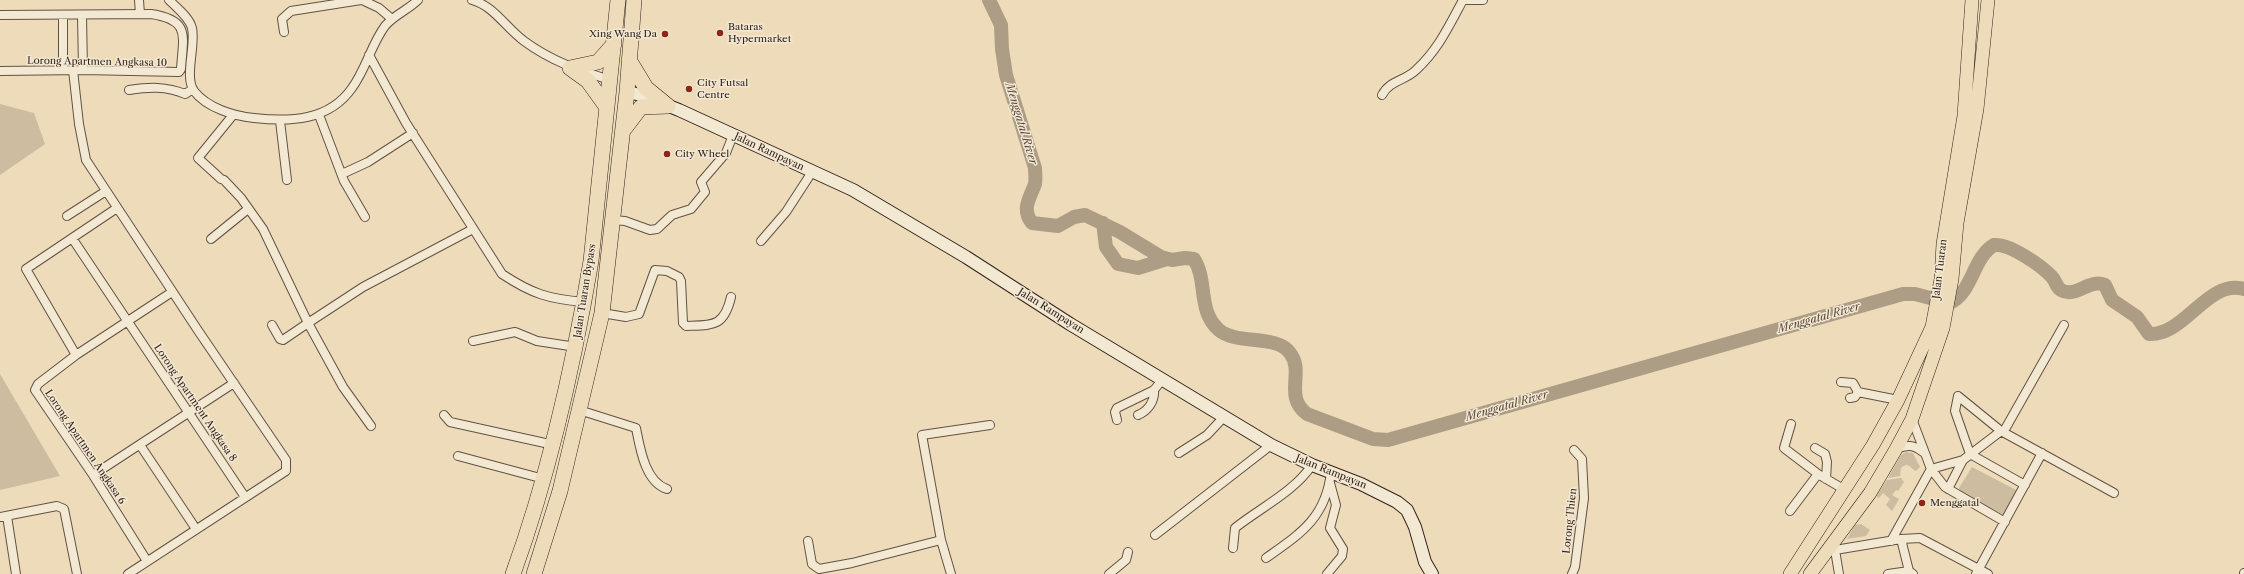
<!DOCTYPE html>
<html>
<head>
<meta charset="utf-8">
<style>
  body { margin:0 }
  canvas { display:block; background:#eddbba }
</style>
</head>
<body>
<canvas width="2244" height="574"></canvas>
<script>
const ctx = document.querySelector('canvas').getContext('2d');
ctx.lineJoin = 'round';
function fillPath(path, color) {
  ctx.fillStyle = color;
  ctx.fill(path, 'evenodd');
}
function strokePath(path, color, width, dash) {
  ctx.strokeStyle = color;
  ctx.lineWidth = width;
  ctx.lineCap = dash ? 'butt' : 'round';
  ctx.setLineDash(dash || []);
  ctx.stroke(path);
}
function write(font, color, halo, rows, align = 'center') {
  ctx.font = font + ' "Libre Caslon Text",serif';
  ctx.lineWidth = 3;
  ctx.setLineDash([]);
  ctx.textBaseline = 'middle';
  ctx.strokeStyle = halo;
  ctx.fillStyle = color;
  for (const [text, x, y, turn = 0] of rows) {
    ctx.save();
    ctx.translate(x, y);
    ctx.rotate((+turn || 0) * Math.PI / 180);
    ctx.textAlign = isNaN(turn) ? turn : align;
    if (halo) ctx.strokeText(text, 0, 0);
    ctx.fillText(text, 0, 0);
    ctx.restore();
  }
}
fillPath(new Path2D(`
  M0,104L34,113L45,144L0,175Z
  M0,374L60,476L0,490Z
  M1906,452L1913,453L1920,467L1916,471C1910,468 1908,461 1901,468L1900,476L1888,478L1901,455Z
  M1972,467L2020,492L2004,515L1960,493L1959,488Z
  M1901,478L1904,482L1898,491L1896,490L1892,495L1899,499L1892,511L1886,505L1890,499L1883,493L1879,498L1876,496L1887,480Z
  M1861,524L1870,530L1866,536L1847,539L1855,525Z`), '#cdbc9f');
strokePath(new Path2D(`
  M989,0L1001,25L1002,49L1006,75L1035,168C1035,172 1036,179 1035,184C1030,198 1021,209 1032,223L1058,226L1074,217L1085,215L1120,232L1161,257L1172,260L1185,258L1194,259C1208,281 1197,311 1219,330C1236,345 1277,334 1290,353C1305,372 1283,396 1307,414L1373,439L1388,440L1903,294H1915L1949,303C1973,293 1972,258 1994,245C2009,243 2042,266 2052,277C2056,281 2056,287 2061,290C2076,299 2089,278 2105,285L2112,300L2137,317L2149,334C2185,336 2207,279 2244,289
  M1103,223L1106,247L1118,264L1138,268L1167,259`), '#ae9d85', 14);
const street = new Path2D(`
  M139,0L140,14
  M169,0C177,8 189,17 192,28C196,45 184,77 194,91C207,108 234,116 254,118C290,122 329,121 352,88C366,69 371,45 385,26C394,15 408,10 418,0
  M362,0L379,8L392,19
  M472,0C494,6 506,28 524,41C551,61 578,70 610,80
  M1465,0H1483
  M0,15L151,14C191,20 183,36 181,69L179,72L83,70L0,71
  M82,15L83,70
  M284,32L282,19L291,11L361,0
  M369,55L406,123L502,274C532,294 549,299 584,302
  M63,70V15
  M73,70L79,124L86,160L197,329L286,460V471L128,574
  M129,90C149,87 166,86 185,94L193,89
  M1382,95C1390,80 1405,81 1416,70C1438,50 1449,26 1463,0
  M233,115L198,158L221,179L224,180L241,198L263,229L308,323L283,340L280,339L272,325
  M319,115L344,181L365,217
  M280,121L287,180
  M342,174L368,162L413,133
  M67,216L106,191
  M612,220L625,221L650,230L657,229L672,215L691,209L705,192L701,182L726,153L733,135
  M72,238L245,497
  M211,239L248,209
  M761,241L786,212L812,172
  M602,313L626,317L639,314L655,270L667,271L679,277L681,281L683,323L686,326C713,325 724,327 731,297
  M473,341L515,332L537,341L576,347
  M76,355L26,269L117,208
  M1841,382L1853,383L1858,392L1898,400
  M1850,398L1855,397L1858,392
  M579,410L636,428C640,448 645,482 667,489
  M444,415L450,422L554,445
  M1138,415C1148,411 1155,401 1154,390
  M1912,419L1931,469L1945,487L2005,522
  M1117,420L1115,412L1117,408L1154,390L1162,380
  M1791,424L1784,448L1818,474L1845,490
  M371,426L343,387L308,323L363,287L473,229
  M2004,431L2064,325
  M140,445L196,529
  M1815,448L1825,454L1827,462L1826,479
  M1897,449C1907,444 1914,445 1923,452
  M1179,453L1207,435L1223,418
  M458,456L544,479
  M93,475L234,383
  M2025,485L1970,454L1955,411L1958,396L2001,431L2114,493
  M1948,489L1963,460L2001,431
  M1790,511L1818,474
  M7,516L16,574
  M0,517L57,506L64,509L77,574
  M1155,535L1271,445
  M1901,539L1909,571
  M808,541L812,564L819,569L852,563L941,540
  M1891,541L1931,469L1963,460
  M1233,548L1235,528C1260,508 1294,492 1312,465
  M1830,548L1835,550L1901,539L1920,538L1988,574
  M1835,550L1839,574
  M1266,558C1300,534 1326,518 1331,472
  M147,561L93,475L35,390L38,384L76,355L172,292
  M951,574L941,540L922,435L990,425
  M1109,574L1126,560L1128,552
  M1327,574L1342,556L1343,549L1330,528L1336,505L1330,483
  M1572,574L1575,567L1584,498L1582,459L1574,450
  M1888,574L1909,571L1913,574
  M1976,574L2042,453
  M2244,574V573`);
const secondary = new Path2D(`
  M627,92L641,95L679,110L853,190L966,257L1070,324L1271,445L1312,465L1361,484L1397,502L1407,510L1415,527L1425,562L1432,574`);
const primary = new Path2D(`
  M1790,574L1873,445L1898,400L1932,327L1941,279L1943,244L1964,116L1972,0
  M1810,574L1870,493L1896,449L1912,419L1943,328L1952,279L1957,223L1977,109L1988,0`);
const highway = new Path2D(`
  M629,60L646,88L668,106
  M570,68L588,81L606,106
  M570,68L598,62L614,44
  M625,128L641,107L668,106
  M513,574C550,472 573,368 591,261L618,0
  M534,574L560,491L602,313L627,92L634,0`);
strokePath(street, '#625245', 10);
strokePath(secondary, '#33251e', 14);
strokePath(primary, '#33251e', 14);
strokePath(highway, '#33251e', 16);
strokePath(street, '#f3e8d2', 8);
strokePath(secondary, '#f3e8d2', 12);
strokePath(primary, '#eddbba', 13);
strokePath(highway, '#eddbba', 15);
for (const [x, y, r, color] of [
  [720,33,4,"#8f2418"],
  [665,34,4,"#8f2418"],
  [689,89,4,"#8f2418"],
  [667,154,4,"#8f2418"],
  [1922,503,4,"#8f2418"]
]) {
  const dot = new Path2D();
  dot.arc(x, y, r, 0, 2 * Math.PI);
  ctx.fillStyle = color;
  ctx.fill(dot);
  strokePath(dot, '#f3e8d2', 1.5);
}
write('10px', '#33251e', '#f3e8d2', [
  ["Bataras",728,27],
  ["Hypermarket",728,39],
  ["Xing Wang Da",657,34,"right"],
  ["City Futsal",697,83],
  ["Centre",697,95],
  ["City Wheel",675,154],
  ["Menggatal",1930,503]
], 'left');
write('10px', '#33251e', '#f3e8d2', [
  ["Lorong Apartmen Angkasa 10",97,62,1],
  ["Jalan Rampayan",769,152,25],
  ["Jalan Tuaran",1940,269,-83],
  ["Jalan Tuaran Bypass",585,291,-81],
  ["Jalan Rampayan",1051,311,32],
  ["Lorong Apartment Angkasa 8",195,403,56],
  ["Lorong Apartmen Angkasa 6",85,447,56],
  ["Jalan Rampayan",1331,472,22],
  ["Lorong Thien",1570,521,-84]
]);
write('italic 11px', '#58493d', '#f3e8d2', [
  ["Menggatal River",1021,124,73],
  ["Menggatal River",1819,318,-16],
  ["Menggatal River",1507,406,-16]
]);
</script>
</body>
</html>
